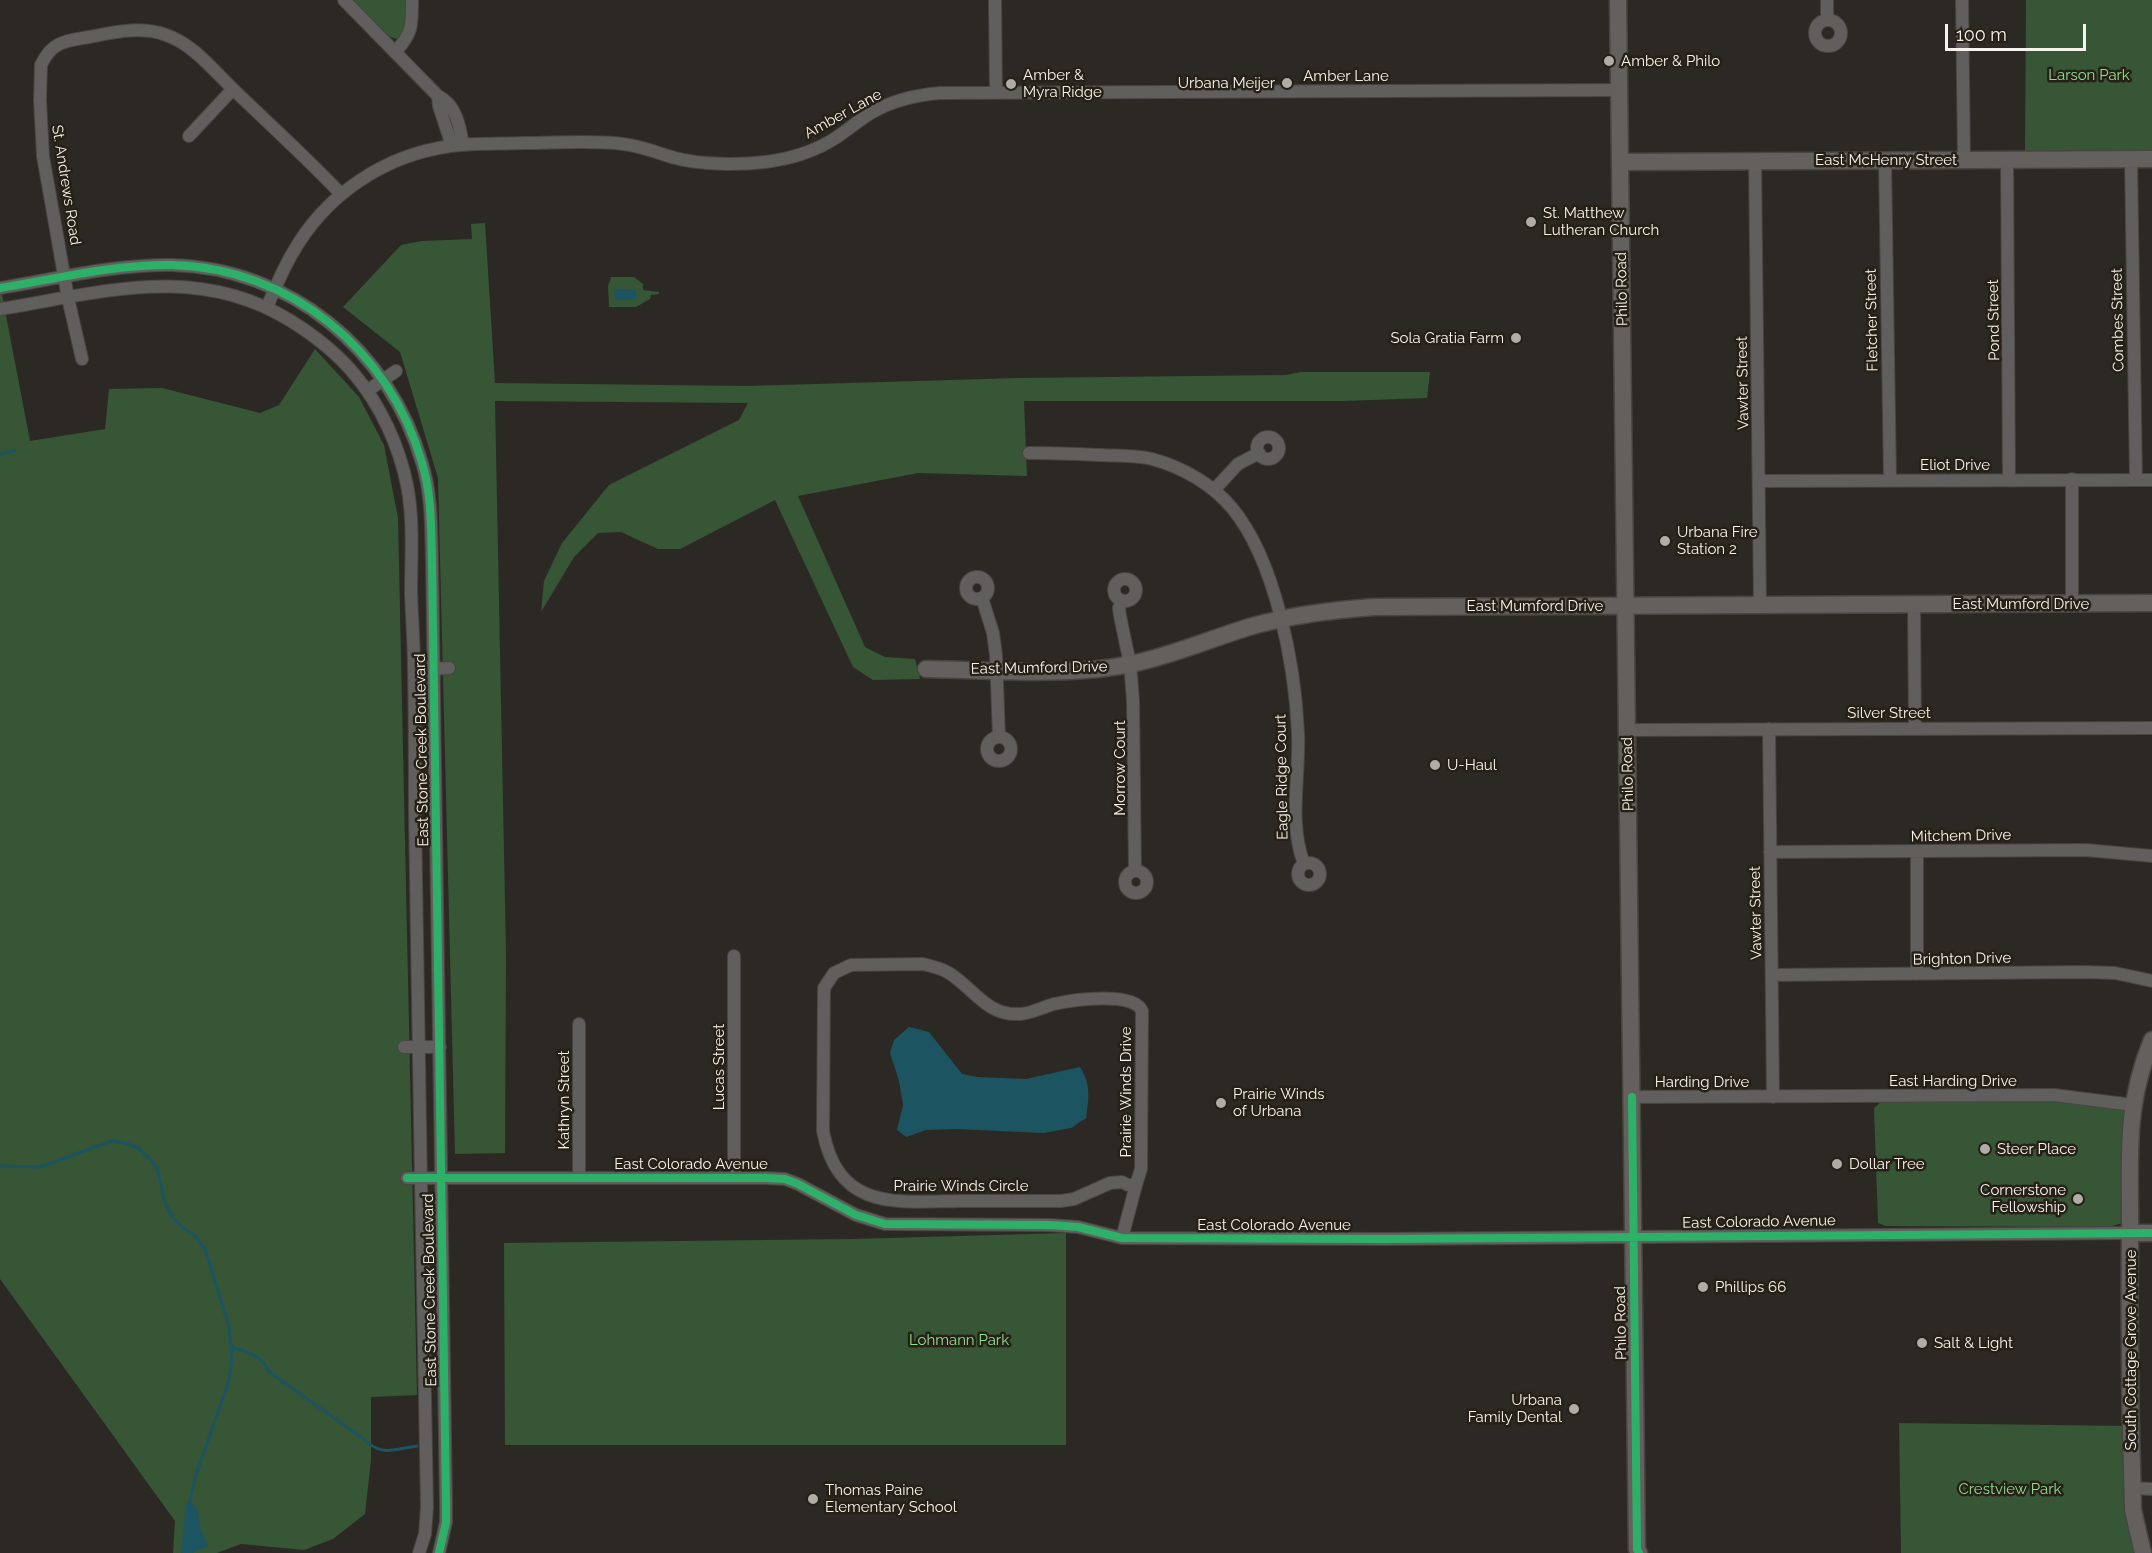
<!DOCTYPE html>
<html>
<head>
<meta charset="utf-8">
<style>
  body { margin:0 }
  #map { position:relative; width:2152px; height:1553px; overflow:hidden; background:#2c2924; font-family:Raleway,sans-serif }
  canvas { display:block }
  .scale { position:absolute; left:1945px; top:24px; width:141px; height:27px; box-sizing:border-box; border:3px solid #f7f3ec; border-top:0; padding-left:8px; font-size:18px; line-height:21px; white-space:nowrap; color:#f7f3ec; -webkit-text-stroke:4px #262016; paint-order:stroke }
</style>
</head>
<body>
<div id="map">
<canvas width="2152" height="1553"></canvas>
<div class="scale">100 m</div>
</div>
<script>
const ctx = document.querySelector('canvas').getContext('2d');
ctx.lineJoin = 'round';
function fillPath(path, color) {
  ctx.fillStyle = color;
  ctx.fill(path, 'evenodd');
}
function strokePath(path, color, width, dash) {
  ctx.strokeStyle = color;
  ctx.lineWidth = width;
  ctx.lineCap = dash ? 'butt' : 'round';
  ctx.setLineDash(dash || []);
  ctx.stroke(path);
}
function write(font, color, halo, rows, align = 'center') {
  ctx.font = font + ' Raleway,sans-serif';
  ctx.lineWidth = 5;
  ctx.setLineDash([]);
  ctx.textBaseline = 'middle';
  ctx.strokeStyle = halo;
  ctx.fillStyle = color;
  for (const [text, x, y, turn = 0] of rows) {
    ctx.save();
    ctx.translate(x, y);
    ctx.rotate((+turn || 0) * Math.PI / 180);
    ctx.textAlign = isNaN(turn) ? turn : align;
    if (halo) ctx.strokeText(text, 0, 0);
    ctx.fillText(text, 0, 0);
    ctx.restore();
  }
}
fillPath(new Path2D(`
  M352,0H406L407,23L402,36L397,39L390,37Z
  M2026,0H2152V153H2025Z
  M485,223L495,383L747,386L1019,378L1286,375L1301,372H1430L1427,398L1344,401H1024L1027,476L918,473L798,496L865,647L885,657L915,659L920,679L873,680L853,667L775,500L680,549H658L621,532L598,533L574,557L541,612L544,581L562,543L609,485L739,420L748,403L495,401L506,953L505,1153L455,1154L438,478L400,352L343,307L401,245L422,241L472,239L471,224Z
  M611,277H634L643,284V290L659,292V294L651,295L650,299L636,307H609L608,286Z
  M0,284L30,441L105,429L109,389L162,388L260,413L279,405L315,349L359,397L384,445L398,518L417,1395L371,1397V1460L365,1514L333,1539L304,1550L241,1544L217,1553H173L175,1521L0,1279Z
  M2053,1100L2121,1109L2125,1112L2122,1223L2109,1227L1886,1226L1878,1223L1874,1108L1881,1102Z
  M1066,1233V1445H505L504,1243L853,1239Z
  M1899,1423L2127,1426L2128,1529L2134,1553H1901Z`), '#365635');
fillPath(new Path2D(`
  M614,289H635L637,297H635V300H615Z
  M909,1027L929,1032L962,1074L977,1077L1026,1079L1080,1067C1091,1084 1089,1098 1086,1118L1071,1128L1044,1133L955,1129L926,1130L906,1137L897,1130L903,1105L899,1081L890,1053L894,1040Z
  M190,1501L196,1507L201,1530L208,1546L192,1553H181L186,1504Z`), '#1c5461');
strokePath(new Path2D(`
  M0,454L14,451
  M0,1166L40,1167L112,1141L125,1143L138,1148L152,1161L158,1171L164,1199L171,1215L182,1227L195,1236L205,1249L229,1327L232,1359L229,1380L195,1478L190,1501
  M232,1347C249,1353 262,1355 269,1372L361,1437C382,1457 390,1450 417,1446`), '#1c5461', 3);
const street = new Path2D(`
  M344,0L438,96C456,104 460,127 463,145
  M995,0L996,92
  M1827,0V20
  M1962,0L1964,159
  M1815 33a13 13 0 1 1 26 0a13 13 0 1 1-26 0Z
  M396,51C413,33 412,24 412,0
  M438,96L439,106L452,146
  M189,136L233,89
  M2007,159L2009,479
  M2131,159L2136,480
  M1755,160L1760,606
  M1885,160L1890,480
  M0,288C55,279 116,264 172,265C290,268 390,350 422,463C432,495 431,529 432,562L446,1504V1522L439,1553
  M267,307C275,289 282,271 292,254C325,195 384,155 451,146C475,143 499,144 523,143C556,143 590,140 623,144C641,146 658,153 675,158C701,165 739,165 765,162C790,159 816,151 837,137C849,129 859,120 871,113C891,101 916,95 940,93L1618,90
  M0,309C101,293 196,262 291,321C315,336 337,353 355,375C381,406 399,446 407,485C414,521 411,557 411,593C412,618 414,644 414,670C415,718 415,767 415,815C419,1046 422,1276 427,1507L425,1534L419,1553
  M82,359L68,298L43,156L40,100L41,65C52,41 66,41 89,37C115,32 141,26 166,35C193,44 213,70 233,89C269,124 307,158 341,194
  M367,391L396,371
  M1257 448a11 11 0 1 1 22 0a11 11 0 1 1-22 0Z
  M1029,453C1053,453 1077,454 1102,455C1118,456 1135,455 1152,459C1182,467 1212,484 1232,508C1276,561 1295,666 1298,733C1300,778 1288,821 1304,864
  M2072,479V604
  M1759,481L2152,480
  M1214,490L1238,464L1259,453
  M966 588a11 11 0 1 1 22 0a11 11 0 1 1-22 0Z
  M1114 590a11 11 0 1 1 22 0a11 11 0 1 1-22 0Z
  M982,598L993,633L996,655L999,737
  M1122,601L1119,608L1120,616L1130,664L1133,700L1135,871
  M1914,605L1915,728
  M414,670L449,668
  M1769,729L1773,1097
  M1627,730L2152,728
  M987 749a12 12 0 1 1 24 0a12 12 0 1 1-24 0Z
  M1917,851V974
  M1770,852L2086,850L2152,856
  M1298 874a11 11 0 1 1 22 0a11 11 0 1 1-22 0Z
  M1125 882a11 11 0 1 1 22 0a11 11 0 1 1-22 0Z
  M923,964C932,966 941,968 949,973C973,988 987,1016 1019,1014C1031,1014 1043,1007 1054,1004C1072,1000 1134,991 1142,1011L1141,1169L1136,1185H1128L1122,1182L1110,1183L1074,1199L1061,1201C1027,1201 993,1201 960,1201C896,1202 838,1211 823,1131L824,988L834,973L851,965Z
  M1772,975L2084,972L2115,973L2152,981
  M579,1024V1177
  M404,1047H440
  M1632,1097L2054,1095L2133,1105
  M734,1177V956
  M407,1178H766L785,1179L798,1184L856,1215L885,1224L1050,1225L1078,1227L1122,1238L1384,1239L2130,1233
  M1122,1238L1136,1185
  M2132,1488L2152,1489`);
const secondary = new Path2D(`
  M1618,0L1637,1549L1639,1553
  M1620,162L2152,159
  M926,669C991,670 1068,677 1131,664C1171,656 1210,639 1249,627C1290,615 1331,610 1374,607L2152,603
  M2130,1233H2152
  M2143,1553L2133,1510C2130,1419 2129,1328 2130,1237C2131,1165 2123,1110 2152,1040`);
strokePath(street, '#484541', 14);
strokePath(secondary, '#484541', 19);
strokePath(street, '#615f5d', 12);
strokePath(secondary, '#63605e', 16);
strokePath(new Path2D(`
  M0,288C55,279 116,264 172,265C290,268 390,350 422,463C432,495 431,529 432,562L446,1504V1522L439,1553
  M1632,1097L1637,1549L1639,1553
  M407,1178H766L785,1179L798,1184L856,1215L885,1224L1050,1225L1078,1227L1122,1238L1384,1239L2152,1233`), '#2db169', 8);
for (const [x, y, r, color] of [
  [1609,61,6,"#b0aca6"],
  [1287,83,6,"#b0aca6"],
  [1011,84,6,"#b0aca6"],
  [1531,222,6,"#b0aca6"],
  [1516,338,6,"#b0aca6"],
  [1665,541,6,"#b0aca6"],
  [1435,765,6,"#b0aca6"],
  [1221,1103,6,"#b0aca6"],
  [1985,1149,6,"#b0aca6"],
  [1837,1164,6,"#b0aca6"],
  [2078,1199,6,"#b0aca6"],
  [1703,1287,6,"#b0aca6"],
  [1922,1343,6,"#b0aca6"],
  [1574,1409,6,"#b0aca6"],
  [813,1499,6,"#b0aca6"]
]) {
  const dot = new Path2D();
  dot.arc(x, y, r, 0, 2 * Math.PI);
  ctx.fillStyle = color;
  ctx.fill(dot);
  strokePath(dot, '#262016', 2);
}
write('15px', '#f7f3ec', '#262016', [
  ["Amber & Philo",1621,61],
  ["Amber &",1023,75],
  ["Myra Ridge",1023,92],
  ["Urbana Meijer",1275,83,"right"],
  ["St. Matthew",1543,213],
  ["Lutheran Church",1543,230],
  ["Sola Gratia Farm",1504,338,"right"],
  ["Urbana Fire",1677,532],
  ["Station 2",1677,549],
  ["U-Haul",1447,765],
  ["Prairie Winds",1233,1094],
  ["of Urbana",1233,1111],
  ["Steer Place",1997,1149],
  ["Dollar Tree",1849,1164],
  ["Cornerstone",2066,1190,"right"],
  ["Fellowship",2066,1207,"right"],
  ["Phillips 66",1715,1287],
  ["Salt & Light",1934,1343],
  ["Urbana",1562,1400,"right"],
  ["Family Dental",1562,1417,"right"],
  ["Thomas Paine",825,1490],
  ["Elementary School",825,1507]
], 'left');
write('15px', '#8ce190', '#262016', [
  ["Larson Park",2089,75],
  ["Lohmann Park",959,1340],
  ["Crestview Park",2010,1489]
]);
write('15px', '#f7f3ec', '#262016', [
  ["Amber Lane",1346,76],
  ["Amber Lane",843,114,-29],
  ["East McHenry Street",1886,160],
  ["St. Andrews Road",66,185,81],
  ["Philo Road",1622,289,-91],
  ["Fletcher Street",1872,320,-91],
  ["Pond Street",1994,320,-91],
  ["Combes Street",2118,320,-91],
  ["Vawter Street",1743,383,-91],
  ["Eliot Drive",1955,465],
  ["East Mumford Drive",2021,604],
  ["East Mumford Drive",1535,606],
  ["East Mumford Drive",1039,668,-1],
  ["Silver Street",1889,713],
  ["East Stone Creek Boulevard",422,750,-91],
  ["Morrow Court",1120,768,-90],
  ["Philo Road",1628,774,-91],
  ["Eagle Ridge Court",1282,777,-91],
  ["Mitchem Drive",1961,836,-1],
  ["Vawter Street",1756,913,-91],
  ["Brighton Drive",1962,959,-1],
  ["Lucas Street",719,1067,-90],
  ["East Harding Drive",1953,1081],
  ["Harding Drive",1702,1082],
  ["Prairie Winds Drive",1126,1092,-90],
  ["Kathryn Street",564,1100,-90],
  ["East Colorado Avenue",691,1164],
  ["Prairie Winds Circle",961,1186],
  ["East Colorado Avenue",1759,1222,-1],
  ["East Colorado Avenue",1274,1225],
  ["East Stone Creek Boulevard",430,1290,-91],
  ["Philo Road",1621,1323,-91],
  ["South Cottage Grove Avenue",2131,1350,-90]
]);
</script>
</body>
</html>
